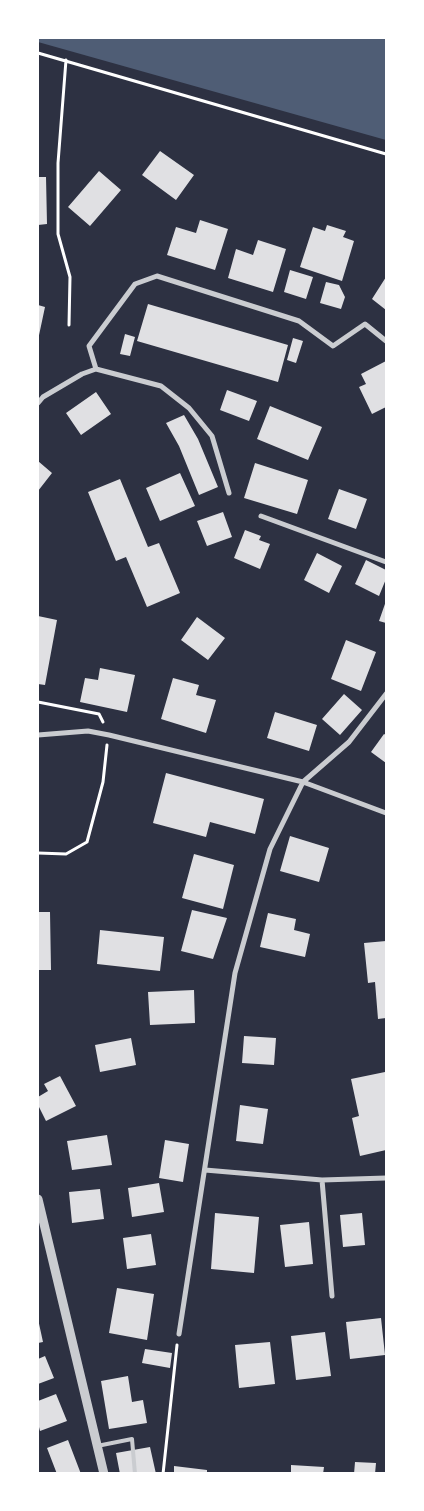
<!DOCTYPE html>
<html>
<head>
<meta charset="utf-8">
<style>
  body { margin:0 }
  #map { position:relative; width:424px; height:1511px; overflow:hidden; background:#2d3142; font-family:Barlow,sans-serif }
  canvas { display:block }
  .frame { position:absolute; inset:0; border:39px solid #fff; pointer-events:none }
</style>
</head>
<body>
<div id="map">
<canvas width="424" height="1511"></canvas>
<div class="frame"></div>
</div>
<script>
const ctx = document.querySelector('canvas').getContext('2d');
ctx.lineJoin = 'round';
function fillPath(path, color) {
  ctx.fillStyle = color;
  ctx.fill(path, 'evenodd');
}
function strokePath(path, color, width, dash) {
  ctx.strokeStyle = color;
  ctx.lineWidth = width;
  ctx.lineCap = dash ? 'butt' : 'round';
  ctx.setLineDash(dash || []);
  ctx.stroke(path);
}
fillPath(new Path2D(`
  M38,38H386V140L38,42Z`), '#4f5d75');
fillPath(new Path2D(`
  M160,151L194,175L176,200L142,175Z
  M99,171L121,190L90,226L68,207Z
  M38,177H46L47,224L38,225Z
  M200,220L228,229L215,270L167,255L176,227L196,233Z
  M327,225L346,231L343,237L354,241L342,281L300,267L313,227L325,231Z
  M258,240L286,249L273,292L228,278L236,249L253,255Z
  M290,270L313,277L306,299L284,292Z
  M386,277V310L372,299Z
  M326,282L339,285L345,297L341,309L320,303Z
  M148,304L288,345L278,382L137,341Z
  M38,305L45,307L38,340Z
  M125,334L135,337L130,356L120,354Z
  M293,338L303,341L296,363L287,360Z
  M386,361V407L372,414L359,387L366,384L361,374Z
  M227,390L257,401L249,421L220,410Z
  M96,392L111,414L81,435L66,413Z
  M270,406L322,427L308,460L257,439Z
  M184,415L198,439L218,487L199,495L179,446L166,423Z
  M38,461L52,473L38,491Z
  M255,463L308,480L297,514L244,498Z
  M180,473L195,506L160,521L146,488Z
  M120,479L148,547L159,543L180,593L147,607L126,557L116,561L88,492Z
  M339,489L367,499L356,529L328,519Z
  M223,512L232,537L207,546L197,521Z
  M245,530L261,536L259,540L270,544L260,569L234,558Z
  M317,553L342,566L329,593L304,580Z
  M366,560L386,570V579L379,596L355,584Z
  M386,601V623L379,621Z
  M38,616L57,620L45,685L38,684Z
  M197,617L225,638L208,660L181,640Z
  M346,640L376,652L361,691L331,679Z
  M100,668L135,675L127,712L80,702L85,678L98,680Z
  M173,678L199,685L196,695L216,700L206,733L161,719Z
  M344,694L362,710L340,735L322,719Z
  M275,712L317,725L309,751L267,738Z
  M384,734L386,735V763L371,752Z
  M166,773L264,799L255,834L210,822L206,837L153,823Z
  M290,836L329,848L319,882L280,871Z
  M194,854L234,865L223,909L182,898Z
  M192,910L227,918L213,959L181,951Z
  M38,912H50L51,970H38Z
  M268,913L296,919L294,930L310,934L305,957L260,947Z
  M100,930L164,937L160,971L97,964Z
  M386,941V1018L378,1019L375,982L368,983L364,943Z
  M194,990L195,1023L150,1025L148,992Z
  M244,1036L276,1038L274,1065L242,1063Z
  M131,1038L136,1065L100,1072L95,1045Z
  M385,1072L386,1150L360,1156L352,1118L359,1116L351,1079Z
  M60,1076L76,1106L46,1121L38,1105V1097L48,1091L44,1084Z
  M240,1105L268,1109L263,1144L236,1141Z
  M107,1135L112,1165L72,1170L67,1141Z
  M165,1140L189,1144L183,1182L159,1178Z
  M159,1183L164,1212L132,1217L128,1188Z
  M100,1189L104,1219L72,1223L69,1192Z
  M215,1213L259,1217L254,1273L211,1269Z
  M362,1213L365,1245L343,1247L340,1215Z
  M309,1222L313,1264L285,1267L280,1225Z
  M151,1234L156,1265L127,1269L123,1238Z
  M117,1288L154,1294L147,1340L109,1333Z
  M381,1318L385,1355L350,1359L346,1322Z
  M38,1319L43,1342L38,1343Z
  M325,1332L331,1376L296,1380L291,1336Z
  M270,1342L275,1384L239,1388L235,1345Z
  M145,1349L172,1353L170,1368L142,1363Z
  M45,1356L54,1378L38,1384V1359Z
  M128,1376L132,1402L143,1400L147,1423L109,1429L101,1381Z
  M56,1394L67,1421L40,1431L38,1423V1401Z
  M68,1440L81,1474H57L47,1448Z
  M150,1447L156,1474H120L116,1453Z
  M355,1462L376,1463L375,1474H354Z
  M291,1465L324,1467L323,1474H291Z
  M174,1466L207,1470V1474H174Z`), '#e0e0e3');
strokePath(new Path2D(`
  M38,53L386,154
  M66,60L58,163V234L70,277L69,325
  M38,702L99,714L103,722
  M38,853L66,854L87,842L103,782L107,745
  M163,1474L177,1345`), '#fff', 3);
strokePath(new Path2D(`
  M97,1446L132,1439L135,1474`), '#caccd0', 4);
strokePath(new Path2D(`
  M96,369L89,346L135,284L157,276L299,321L333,346L365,324L386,341
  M38,403L43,397L82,374L96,369L161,386L189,408L212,436L229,493
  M261,516L386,562
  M38,735L88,731L109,735L303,782L386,813
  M205,1170L322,1180L386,1178
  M322,1180L332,1296
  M179,1334L235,973L270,849L303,782L349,742L386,694`), '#caccd0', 5);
strokePath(new Path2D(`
  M38,1199L104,1474`), '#caccd0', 9);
</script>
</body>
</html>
